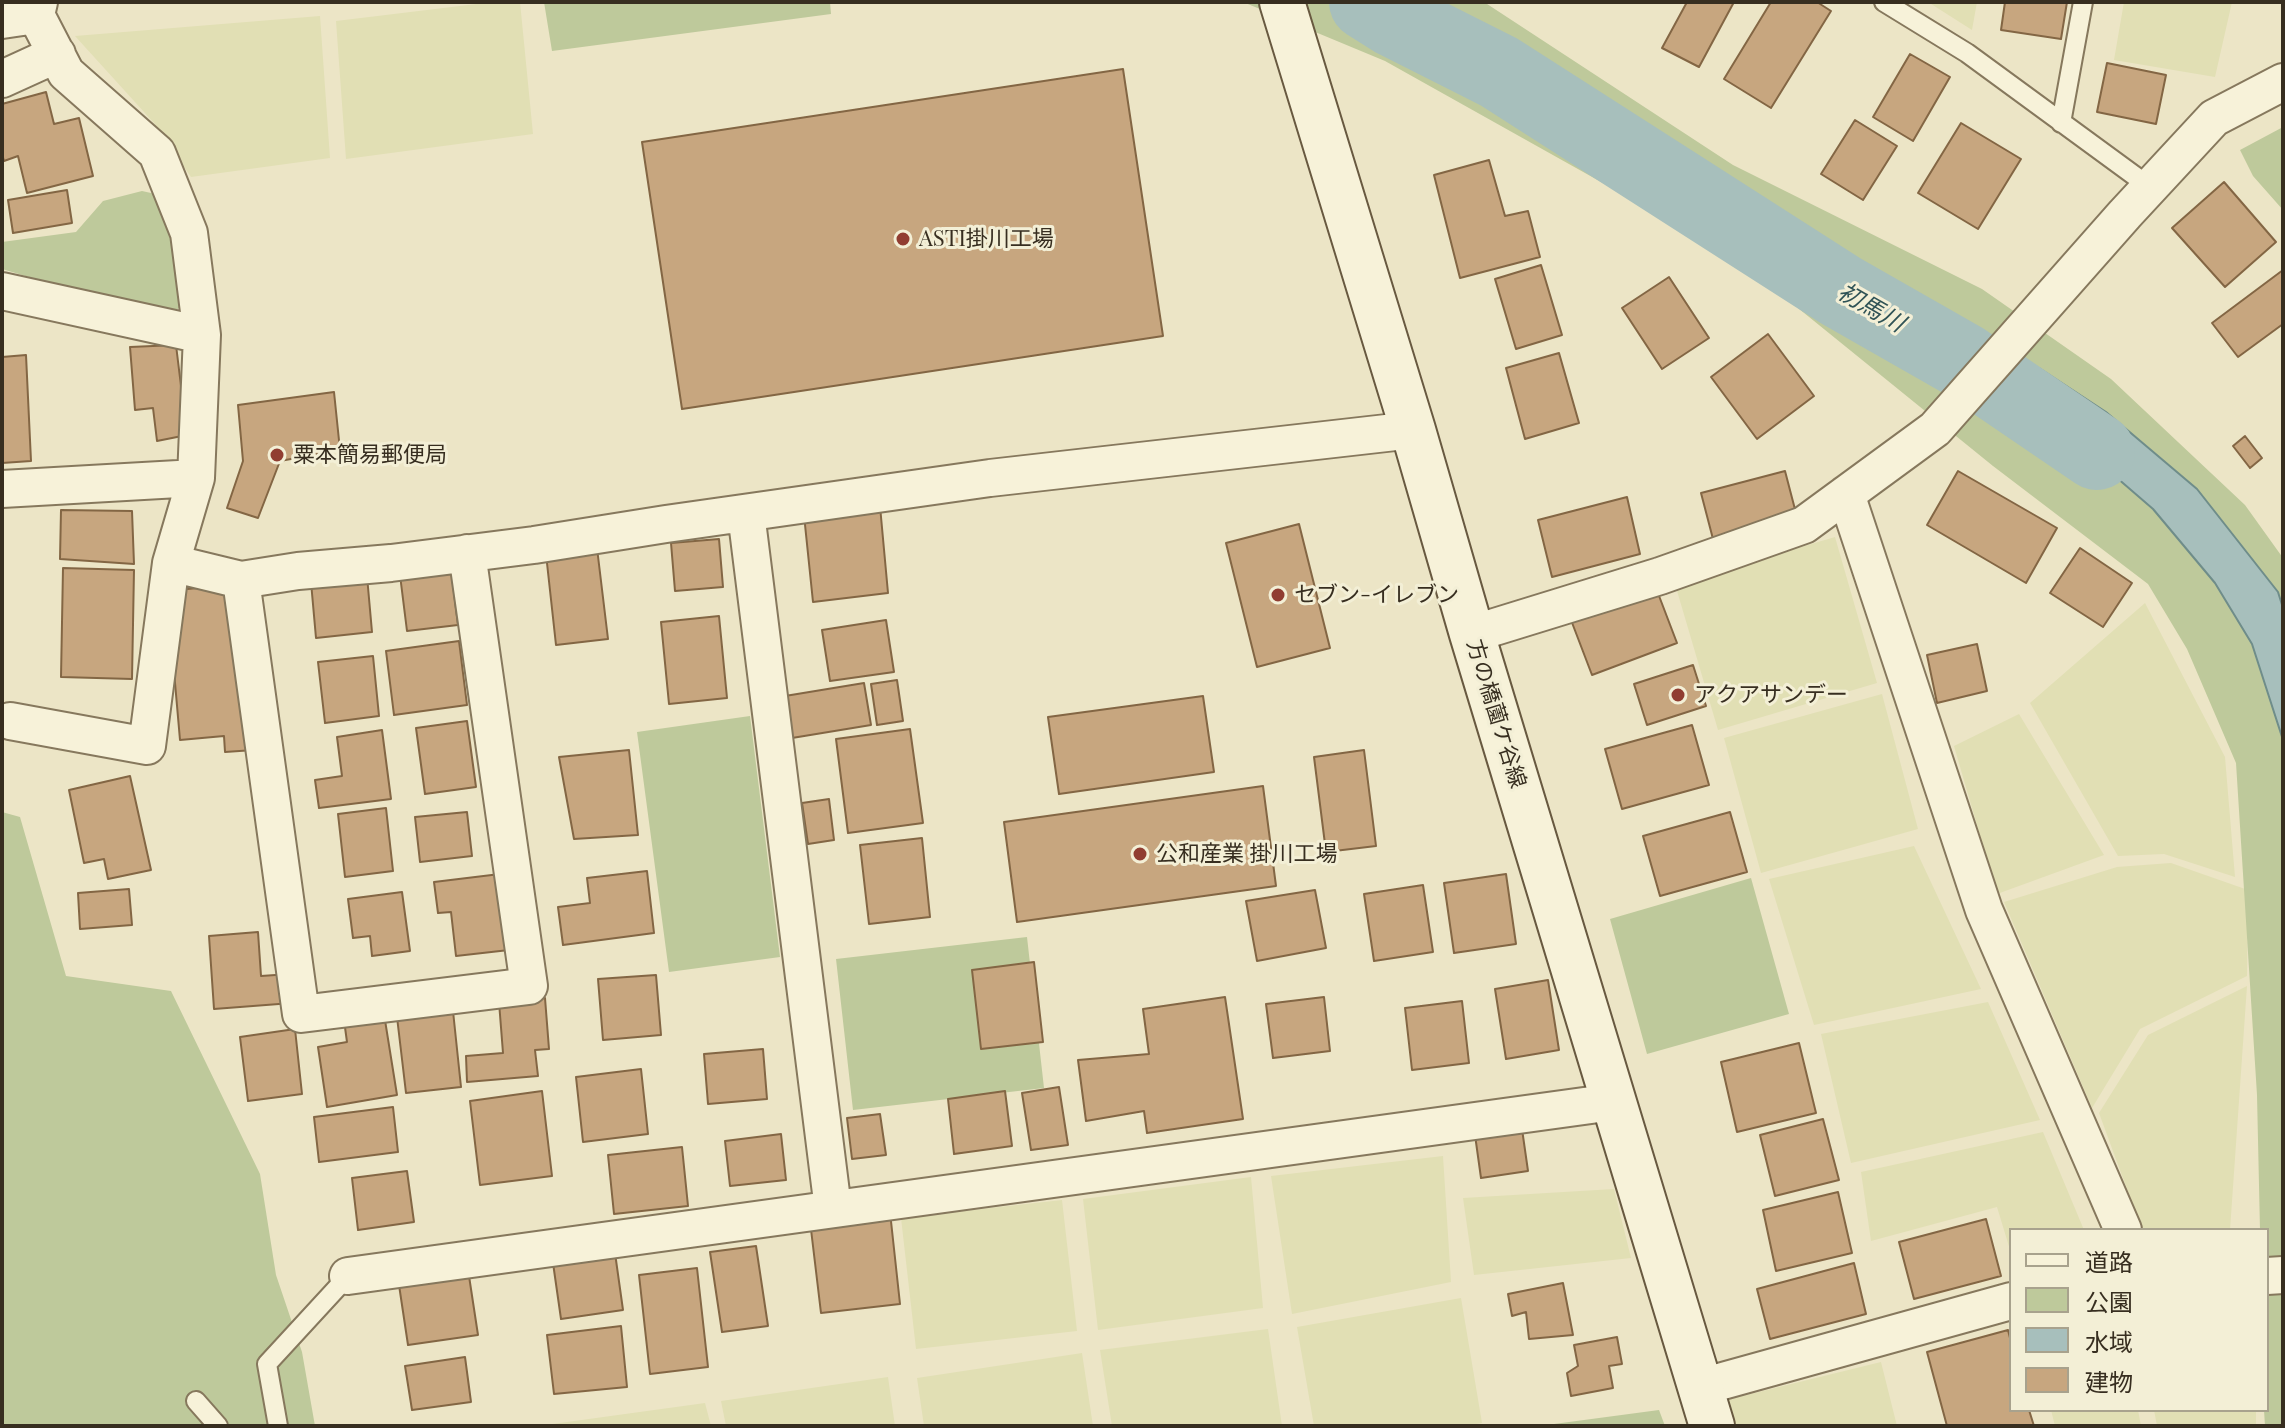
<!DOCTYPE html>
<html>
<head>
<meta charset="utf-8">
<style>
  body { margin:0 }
  #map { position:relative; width:2285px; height:1428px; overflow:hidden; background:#ece5c6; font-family:"Playfair Display","Noto Sans JP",serif }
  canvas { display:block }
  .frame { position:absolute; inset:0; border:4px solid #372e20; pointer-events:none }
  .legend { position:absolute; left:2009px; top:1228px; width:260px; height:184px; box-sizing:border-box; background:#f3efd6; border:2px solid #a8a28d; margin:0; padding:10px 14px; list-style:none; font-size:24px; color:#372e20 }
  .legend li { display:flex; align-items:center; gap:16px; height:40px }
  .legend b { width:40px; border:2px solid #a8a28d }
</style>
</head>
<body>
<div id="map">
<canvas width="2285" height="1428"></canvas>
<div class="frame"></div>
<ul class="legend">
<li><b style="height:10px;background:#f7f2d9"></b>道路</li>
<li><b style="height:22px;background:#bec99b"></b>公園</li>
<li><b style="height:22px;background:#a7bfbc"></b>水域</li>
<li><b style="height:22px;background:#c7a67f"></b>建物</li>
</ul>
</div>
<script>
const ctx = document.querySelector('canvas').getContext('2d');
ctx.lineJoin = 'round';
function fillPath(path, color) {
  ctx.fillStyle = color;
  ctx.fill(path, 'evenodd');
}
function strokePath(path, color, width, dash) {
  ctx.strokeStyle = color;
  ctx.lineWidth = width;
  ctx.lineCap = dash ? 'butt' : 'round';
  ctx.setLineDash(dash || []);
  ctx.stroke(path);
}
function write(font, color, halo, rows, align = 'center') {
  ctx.font = font + ' "Playfair Display","Noto Sans JP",serif';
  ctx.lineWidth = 6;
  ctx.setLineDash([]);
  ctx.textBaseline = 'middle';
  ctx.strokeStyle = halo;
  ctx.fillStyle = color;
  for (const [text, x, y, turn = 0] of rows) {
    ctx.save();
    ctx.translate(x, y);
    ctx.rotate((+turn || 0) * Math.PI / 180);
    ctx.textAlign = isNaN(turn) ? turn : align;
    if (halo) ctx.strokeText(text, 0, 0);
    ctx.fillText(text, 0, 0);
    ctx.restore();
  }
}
fillPath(new Path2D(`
  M493,2H520L533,134L346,159L336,21Z
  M1928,2H1977L1972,30Z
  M2124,2H2232L2215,77L2114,60Z
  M320,16L330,158L191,177L154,123L75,36Z
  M1835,537L1877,683L1718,730L1675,584Z
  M2145,603L2225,757L2235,877L2164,854L2118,856L2030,703Z
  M1882,694L1918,829L1761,873L1724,738Z
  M2019,714L2104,855L1997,894L1954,746Z
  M1914,846L1981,989L1814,1025L1769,879Z
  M2171,863L2248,890L2247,976L2140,1029L2092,1108L2004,902L2117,867Z
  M2247,986L2230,1230H2142L2099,1113L2148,1035Z
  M1988,1002L2040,1120L1851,1163L1821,1034Z
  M2043,1132L2084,1230H2011V1253L1997,1207L1871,1241L1861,1172Z
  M1443,1156L1451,1282L1292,1314L1271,1176Z
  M1251,1177L1263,1308L1098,1330L1083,1199Z
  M1614,1189L1631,1258L1474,1275L1463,1198Z
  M1062,1200L1077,1331L916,1349L901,1218Z
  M1461,1298L1482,1423L1465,1426H1314L1297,1327Z
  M1268,1329L1282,1426H1112L1100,1350Z
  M1082,1353L1093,1426H924L917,1378Z
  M1881,1362L1897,1426H1733L1726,1400Z
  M888,1377L895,1426H726L721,1401Z
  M705,1403L711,1426H538Z
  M2051,1410H2138L2141,1426H2055Z
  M2154,1410H2256V1426H2157Z`), '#e1dfb4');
fillPath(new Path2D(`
  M544,2H830L831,14L552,51Z
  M1243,2H1484L1733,165L1982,289L2111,379L2245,505L2283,558V1426H2265L2264,1410H2267V1230H2260L2257,1095L2236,763L2187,649L2148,584L1993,466L1735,257L1385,61Z
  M2283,127V210L2253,176L2240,150Z
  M142,191L160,195L179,245V308L167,318L2,269V242L76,232L103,201Z
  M750,716L780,957L669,972L637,732Z
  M2,812L20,817L66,976L171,991L260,1174L276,1275L302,1352L315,1426H2Z
  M1751,878L1789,1014L1647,1054L1610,919Z
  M1027,937L1044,1088L853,1110L836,959Z
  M1659,1410L1665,1426H1539Z`), '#bec99b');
const water = new Path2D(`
  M2039,368L2106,412L2197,489L2278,592L2283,608V740L2252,644L2215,583L2153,509L2087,452L2005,399Z`);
fillPath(water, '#a7bfbc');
strokePath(water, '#6f8d8a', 2);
strokePath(new Path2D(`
  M1367,2L1394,19L1499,72L1841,291L1962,360L2097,452`), '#a7bfbc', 76);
const building = new Path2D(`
  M1687,2H1734L1699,67L1662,48Z
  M1771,2H1817L1831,11L1771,108L1724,79Z
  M2005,2H2067L2061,39L2001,30Z
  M1910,54L1950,77L1913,141L1873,117Z
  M2107,63L2166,75L2156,124L2097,112Z
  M1123,69L1163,336L682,409L642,142Z
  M46,92L54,124L79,118L93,176L27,193L18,156L4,161L2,154V104Z
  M1855,120L1897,146L1863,200L1821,174Z
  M1961,123L2021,159L1978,229L1918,193Z
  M1489,160L1505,216L1528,211L1540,257L1460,278L1434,175Z
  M2224,182L2276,242L2225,287L2172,228Z
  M67,190L72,223L13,233L8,200Z
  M1541,265L1562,335L1516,349L1495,279Z
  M2283,270V324L2238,357L2212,323Z
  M1669,277L1709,338L1662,369L1622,308Z
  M1768,334L1814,396L1757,439L1711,377Z
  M176,345L187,435L157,441L153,408L135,410L130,347Z
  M1559,353L1579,423L1525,439L1506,368Z
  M26,355L31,461L2,463V357Z
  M334,392L340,450L280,461L258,518L227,508L243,461L238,405Z
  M2245,436L2262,458L2250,468L2233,446Z
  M1785,471L1797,517L1713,539L1701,493Z
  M1958,471L2057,528L2026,583L1927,525Z
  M1627,497L1640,554L1552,577L1538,520Z
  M880,506L888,593L813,602L804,515Z
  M61,510L132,511L134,564L60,559Z
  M1299,524L1330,648L1257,667L1226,543Z
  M719,539L723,587L675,591L671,543Z
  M597,548L608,639L556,645L546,554Z
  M2080,548L2132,583L2103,627L2050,593Z
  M450,561L458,625L407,631L399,567Z
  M63,568L134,570L132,679L61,677Z
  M367,576L372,632L316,638L311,582Z
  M239,584L254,750L225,752L224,736L180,740L167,591Z
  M1656,588L1677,643L1592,675L1571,620Z
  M719,616L727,698L669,704L661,622Z
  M886,620L894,672L830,681L822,630Z
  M459,641L467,705L394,715L386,651Z
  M1977,644L1987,691L1937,703L1927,655Z
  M373,656L379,716L325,723L318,662Z
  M1693,665L1706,706L1647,725L1634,684Z
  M897,680L903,721L877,725L871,684Z
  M864,683L871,725L792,738L785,696Z
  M1203,696L1214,772L1059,794L1048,717Z
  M467,721L476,787L425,794L416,728Z
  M1692,725L1709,785L1622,809L1605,749Z
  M910,729L923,823L848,833L836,739Z
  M382,730L391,799L319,808L315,780L342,776L337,737Z
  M629,750L638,835L574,839L559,757Z
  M1364,750L1376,846L1326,852L1314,757Z
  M130,776L151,870L108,879L104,859L84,863L69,790Z
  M1263,786L1276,886L1017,922L1004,822Z
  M829,799L834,840L808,844L802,803Z
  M386,808L393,871L345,877L338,814Z
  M467,812L472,856L420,862L415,817Z
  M1730,812L1747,872L1660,896L1643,836Z
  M922,838L930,917L869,924L860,845Z
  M647,871L654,933L563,945L558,907L590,903L587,878Z
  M500,874L509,950L456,956L451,912L438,913L434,882Z
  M1506,874L1516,944L1454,953L1444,883Z
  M1423,885L1433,952L1374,961L1364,894Z
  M129,889L132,925L80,929L78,893Z
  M1315,890L1326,948L1257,961L1246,901Z
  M402,892L410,951L372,956L370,936L353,938L348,899Z
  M258,932L261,976L290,974L292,1003L214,1009L209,936Z
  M1034,962L1043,1042L981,1049L972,970Z
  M656,975L661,1035L603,1040L598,979Z
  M1548,980L1559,1050L1506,1059L1495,989Z
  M1225,997L1243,1119L1147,1133L1144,1111L1086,1121L1078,1060L1149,1054L1143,1009Z
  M1324,997L1330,1051L1273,1058L1266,1004Z
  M545,998L549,1049L535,1050L538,1076L467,1082L466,1056L503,1053L499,1002Z
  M1462,1001L1469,1063L1412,1070L1405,1008Z
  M453,1011L461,1087L406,1093L397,1017Z
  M384,1014L397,1095L327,1107L318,1047L347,1042L344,1020Z
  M295,1029L302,1094L248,1101L240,1037Z
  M1799,1043L1816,1113L1737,1132L1721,1062Z
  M763,1049L767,1099L708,1104L704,1054Z
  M641,1069L648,1134L583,1142L576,1077Z
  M1059,1087L1068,1145L1031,1150L1022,1093Z
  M542,1091L552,1176L480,1185L470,1101Z
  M1005,1091L1012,1146L954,1154L948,1099Z
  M393,1107L398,1152L319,1162L314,1117Z
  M880,1114L886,1155L852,1159L847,1118Z
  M1823,1119L1839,1180L1775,1196L1760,1135Z
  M1522,1129L1528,1171L1481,1178L1475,1135Z
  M781,1134L786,1180L730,1186L725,1141Z
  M682,1147L688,1206L614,1214L608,1155Z
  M407,1171L414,1222L358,1230L352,1178Z
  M1838,1192L1852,1253L1776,1271L1763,1210Z
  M890,1212L900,1304L821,1313L810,1221Z
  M1986,1219L2001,1276L1914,1299L1899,1242Z
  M756,1246L768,1326L722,1332L710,1252Z
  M615,1253L623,1310L561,1319L553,1263Z
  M1854,1263L1866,1314L1770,1339L1757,1289Z
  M697,1268L708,1367L650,1374L639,1275Z
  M469,1276L478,1335L408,1345L399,1285Z
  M1563,1283L1573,1335L1529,1339L1526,1312L1512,1316L1508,1294Z
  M621,1326L627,1387L554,1394L547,1335Z
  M2008,1330L2011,1342V1410H2029L2034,1426H1947L1927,1352Z
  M1617,1337L1622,1364L1609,1366L1613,1388L1571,1396L1567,1373L1578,1366L1574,1345Z
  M465,1357L471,1402L412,1410L405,1366Z`);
fillPath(building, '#c7a67f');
strokePath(building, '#836644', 2);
const service = new Path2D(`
  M1884,2L1967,53L2150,187
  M2061,123L2083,2
  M196,1401L218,1426
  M278,1426L267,1364L348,1276`);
const minor = new Path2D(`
  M39,2L36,15L66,73L157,153L189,233L202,335L196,478L171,563L241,580L298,571L391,563L534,545L666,524L990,478L1413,430
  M2,20L36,15
  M2,79L57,54
  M2,291L202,335
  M2,489L196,478
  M1846,494L1984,910L2123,1230
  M746,513L833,1209
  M241,580L301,1014L529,986L467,553
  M1472,634L1660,576L1804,525L1935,429L2125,214L2214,118L2283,82
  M10,721L147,746L171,563
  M348,1276L1613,1102
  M2267,1276L2283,1275
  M1701,1387L2011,1301`);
const secondary = new Path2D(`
  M1282,2L1413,430L1472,634L1712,1426`);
strokePath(service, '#86785d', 22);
strokePath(minor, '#86785d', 40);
strokePath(secondary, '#685940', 48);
strokePath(service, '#f7f2d9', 18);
strokePath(minor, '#f7f2d9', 36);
strokePath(secondary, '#f7f2d9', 44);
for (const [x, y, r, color] of [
  [903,239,8,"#913d31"],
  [277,455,8,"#913d31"],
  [1278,595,8,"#913d31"],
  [1678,695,8,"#913d31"],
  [1140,854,8,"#913d31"]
]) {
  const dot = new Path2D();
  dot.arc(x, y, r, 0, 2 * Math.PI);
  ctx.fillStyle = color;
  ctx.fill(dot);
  strokePath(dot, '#f3efd6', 3);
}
write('22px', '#372e20', '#f3efd6', [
  ["ASTI掛川工場",919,239],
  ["粟本簡易郵便局",293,455],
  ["セブン-イレブン",1294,595],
  ["アクアサンデー",1694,695],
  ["公和産業 掛川工場",1156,854]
], 'left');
write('22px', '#372e20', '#f3efd6', [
  ["方の橋薗ケ谷線",1496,714,73]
]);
write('italic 24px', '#305356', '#f3efd6', [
  ["初馬川",1871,308,30]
]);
</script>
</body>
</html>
